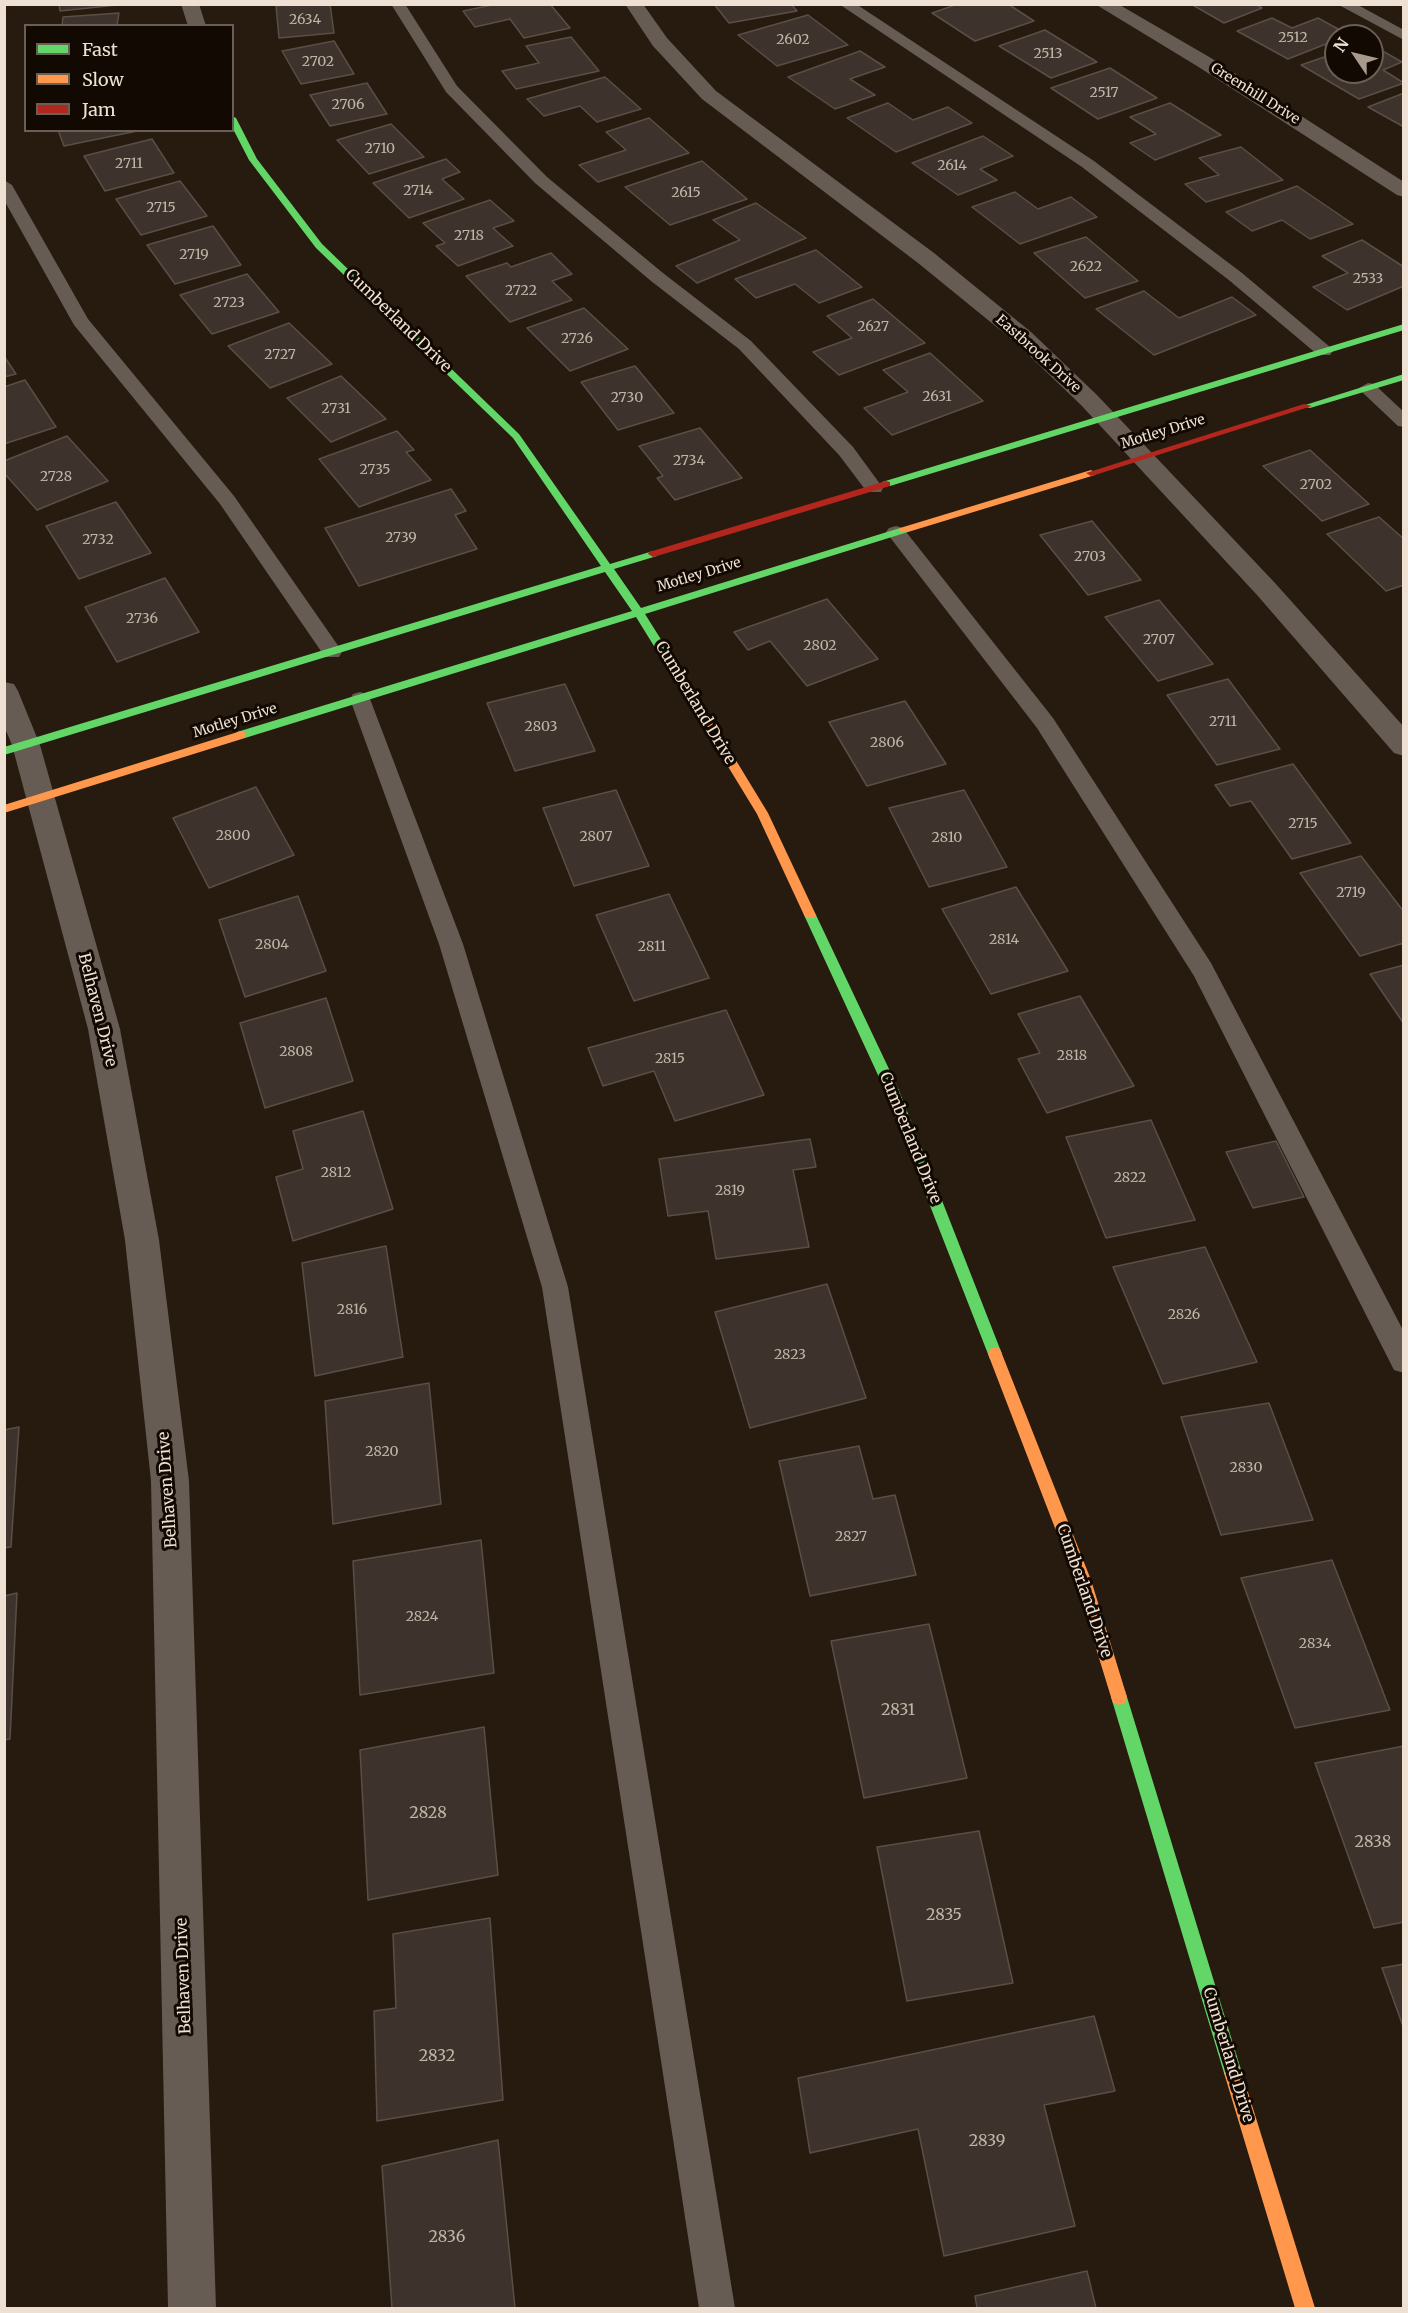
<!DOCTYPE html>
<html>
<head>
<meta charset="utf-8">
<style>
  body { margin:0 }
  #map { position:relative; width:1408px; height:2313px; overflow:hidden; background:#261b0e; font-family:Merriweather,serif }
  canvas { display:block }
  .frame { position:absolute; inset:0; border:6px solid #eee0d2; pointer-events:none }
  .legend { position:absolute; left:24px; top:24px; width:210px; height:108px; box-sizing:border-box; background:#110902; border:2px solid #695f55; margin:0; padding:8px 10px; list-style:none; font-size:18px; color:#eee0d2 }
  .legend li { display:flex; align-items:center; gap:12px; height:30px }
  .legend b { width:30px; border:2px solid #695f55 }
  .north { position:absolute; left:1324px; top:24px; width:60px; height:60px; box-sizing:border-box; background:#110902; border:2px solid #695f55; border-radius:50%; rotate:305deg; font-size:16px; font-weight:700; line-height:24px; text-align:center; color:#eee0d2 }
  .north::after { content:''; display:block; margin:auto; width:21px; height:27px; background:#a89b8d; clip-path:polygon(50% 0,100% 100%,50% 72%,0 100%) }
</style>
</head>
<body>
<div id="map">
<canvas width="1408" height="2313"></canvas>
<div class="frame"></div>
<ul class="legend">
<li><b style="height:8px;background:#63d668"></b>Fast</li>
<li><b style="height:8px;background:#ff974d"></b>Slow</li>
<li><b style="height:8px;background:#b3261e"></b>Jam</li>
</ul>
<div class="north">N</div>
</div>
<script>
const ctx = document.querySelector('canvas').getContext('2d');
ctx.lineJoin = 'round';
function fillPath(path, color) {
  ctx.fillStyle = color;
  ctx.fill(path, 'evenodd');
}
function strokePath(path, color, width, dash) {
  ctx.strokeStyle = color;
  ctx.lineWidth = width;
  ctx.lineCap = dash ? 'butt' : 'round';
  ctx.setLineDash(dash || []);
  ctx.stroke(path);
}
function write(font, color, halo, rows, align = 'center') {
  ctx.font = font + ' Merriweather,serif';
  ctx.lineWidth = 6;
  ctx.setLineDash([]);
  ctx.textBaseline = 'middle';
  ctx.strokeStyle = halo;
  ctx.fillStyle = color;
  for (const [text, x, y, turn = 0] of rows) {
    ctx.save();
    ctx.translate(x, y);
    ctx.rotate((+turn || 0) * Math.PI / 180);
    ctx.textAlign = isNaN(turn) ? turn : align;
    if (halo) ctx.strokeText(text, 0, 0);
    ctx.fillText(text, 0, 0);
    ctx.restore();
  }
}
const building = new Path2D(`
  M59,4H117V5L60,11Z
  M295,4H330L334,33L279,38L276,6Z
  M497,4H550L570,28L524,38L510,19L475,27L463,11Z
  M714,4H791L797,11L729,23Z
  M958,4H1008L1034,21L975,41L932,13Z
  M1191,4H1255L1262,8L1224,23Z
  M119,13L117,26H62L63,17Z
  M808,15L848,45L777,66L738,35Z
  M1272,18L1292,28L1318,18L1349,35L1336,36V40L1288,59L1237,31Z
  M1045,30L1097,62L1051,78L999,46Z
  M571,37L599,71L516,89L502,71L539,63L526,46Z
  M334,41L354,74L301,84L282,51Z
  M1372,45L1402,62L1383,70L1404,83L1359,99L1301,65L1336,53V72H1372Z
  M860,51L885,67L850,79L875,95L835,109L788,77Z
  M1110,68L1157,98L1098,119L1051,88Z
  M605,77L641,109L597,122L580,106L544,116L527,99Z
  M367,83L387,114L330,126L310,95Z
  M1404,93V127L1368,107Z
  M888,103L913,120L948,107L972,123L896,152L847,118Z
  M1170,103L1221,135L1155,160L1130,143L1156,134L1130,117Z
  M649,118L689,153L598,182L579,165L626,150L606,132Z
  M391,124L424,157L369,174L337,140Z
  M58,130H142L64,146Z
  M983,136L1013,156L980,169L997,180L958,195L912,163Z
  M152,139L174,173L105,191L84,156Z
  M1241,147L1283,180L1206,202L1185,184L1219,175L1199,158Z
  M446,159L460,172L442,179L464,199L409,218L373,183Z
  M702,161L747,199L670,225L625,187Z
  M180,181L207,216L141,235L116,199Z
  M1297,186L1353,224L1310,239L1282,220L1252,231L1226,212Z
  M1015,192L1038,209L1071,197L1097,217L1020,244L972,207Z
  M490,200L514,221L493,228L513,246L458,266L436,246L445,243L423,223Z
  M756,203L806,238L697,283L676,266L740,240L713,220Z
  M213,226L241,265L175,284L147,245Z
  M1086,237L1138,281L1085,298L1034,253Z
  M1362,240L1404,267V286L1347,310L1313,287L1348,273L1322,256Z
  M816,250L862,287L819,303L795,284L756,298L735,279Z
  M551,253L572,274L552,281L572,300L510,322L466,276L507,263L511,267Z
  M247,274L279,312L212,334L180,295Z
  M1144,291L1179,318L1232,297L1256,315L1154,355L1096,309Z
  M873,299L925,343L839,375L813,352L852,338L827,316Z
  M584,308L628,349L570,371L527,328Z
  M289,323L332,364L270,388L228,346Z
  M930,353L983,401L892,435L864,408L908,392L883,370Z
  M4,356L16,374L4,377Z
  M635,366L674,413L618,430L581,382Z
  M341,376L386,419L331,442L287,398Z
  M25,380L56,427L4,444V387Z
  M700,428L742,478L675,500L657,478L663,476L639,446Z
  M397,431L414,450L406,452L431,480L359,507L319,459Z
  M67,436L108,481L37,510L4,473V461Z
  M1310,450L1369,504L1322,521L1263,466Z
  M451,489L466,511L455,515L477,549L359,586L325,528Z
  M116,502L151,553L79,579L46,526Z
  M1379,517L1404,539V585L1386,591L1327,534Z
  M1092,521L1141,580L1088,595L1040,535Z
  M165,578L199,632L117,662L85,607Z
  M827,599L878,659L807,686L770,641L748,650L734,632Z
  M1159,600L1213,664L1158,681L1105,617Z
  M1228,679L1280,749L1217,765L1167,695Z
  M565,684L595,751L515,771L487,703Z
  M905,701L946,764L867,786L829,722Z
  M1293,764L1351,843L1292,859L1251,801L1230,806L1215,785Z
  M256,787L294,855L209,888L173,818Z
  M616,790L649,866L574,886L543,808Z
  M964,790L1007,867L929,887L889,808Z
  M1361,856L1404,912V943L1360,956L1300,873Z
  M1016,887L1068,971L991,994L942,909Z
  M669,894L709,978L634,1001L596,915Z
  M298,896L326,971L245,997L219,920Z
  M1404,965V1024L1370,974Z
  M1080,996L1134,1086L1047,1113L1018,1059L1040,1053L1018,1014Z
  M326,998L353,1081L265,1108L240,1023Z
  M726,1010L764,1095L675,1121L654,1071L603,1086L588,1048Z
  M363,1111L393,1209L293,1241L276,1177L303,1169L293,1131Z
  M1151,1120L1195,1220L1106,1238L1066,1137Z
  M810,1139L816,1167L793,1170L809,1247L716,1259L708,1211L668,1216L659,1159Z
  M1276,1141L1304,1197L1253,1208L1226,1152Z
  M386,1246L403,1357L315,1376L302,1263Z
  M1205,1247L1257,1362L1163,1384L1113,1267Z
  M827,1284L866,1398L750,1428L715,1312Z
  M429,1383L441,1504L333,1524L325,1401Z
  M1269,1403L1313,1520L1221,1535L1181,1417Z
  M19,1427L11,1547L4,1548V1430Z
  M859,1446L873,1499L895,1495L916,1575L810,1596L779,1461Z
  M481,1540L494,1673L360,1695L353,1561Z
  M1332,1560L1390,1710L1295,1728L1241,1578Z
  M17,1593L10,1739L4,1740V1596Z
  M929,1624L967,1778L864,1798L831,1641Z
  M484,1727L498,1875L368,1900L360,1750Z
  M1404,1746V1922L1374,1928L1315,1763Z
  M979,1831L1013,1983L907,2001L877,1847Z
  M490,1918L503,2100L377,2121L374,2011L396,2008L393,1934Z
  M1404,1964V2029L1382,1968Z
  M1094,2016L1115,2091L1044,2105L1075,2226L944,2256L918,2129L810,2153L798,2078Z
  M498,2140L515,2308H392L382,2166Z
  M1087,2271L1096,2308H977L975,2296Z`);
fillPath(building, '#3e332c');
strokePath(building, '#5a4e47', 1.5);
fillPath(new Path2D(`
  M391,4H405L457,86L547,177L663,273L751,341L853,447L883,488L881,492H867L839,455L739,349L651,281L535,183L446,92Z
  M839,4H856L1094,161L1242,273L1330,347L1333,351L1330,355H1318L1230,281L1082,167Z
  M1337,4H1356L1404,30V40Z
  M4,180L12,185L88,319L234,496L339,647L342,652L339,657H325L220,504L74,325L4,200Z
  M1368,383L1374,384L1404,412V427L1398,426L1362,392L1359,388Z
  M896,526L903,528L1053,718L1211,963L1404,1332V1373L1394,1370L1194,976L1037,728L889,536L886,532L889,528Z
  M360,692L367,694L370,699L463,944L568,1287L735,2308H699L542,1287L439,944L350,699L353,694Z`), '#665c53');
fillPath(new Path2D(`
  M181,4H199L206,26H188Z
  M625,4H643L667,38L716,91L934,253L1031,332L1097,395L1275,583L1404,727V756L1394,753L1257,595L1081,405L1015,342L918,263L702,99L653,46Z
  M1095,4H1118L1211,58L1404,182V197L1397,195L1197,66Z
  M4,682L14,684L18,691L40,745L120,1029L159,1240L189,1481L216,2308H168L151,1481L125,1240L88,1029L12,745L4,726Z`), '#665c53');
fillPath(new Path2D(`
  M232,116L236,118L257,159L322,244L519,434L610,564L653,551L657,552V556L614,569L641,608L900,528H908L909,530L908,532L645,614L711,719L705,723L701,722L636,617L245,738H237L235,735L237,732L632,611L605,572L4,755V747L601,566L513,438L316,248L249,160L232,127Z
  M1404,324V330L890,486H882L881,484L882,482Z
  M1404,374V380L1310,408L1302,406Z
  M810,910L816,915L898,1088L1002,1354L1000,1359L995,1361L990,1359L988,1354L884,1088L804,915Z
  M1119,1689L1125,1691L1127,1697L1242,2073L1239,2079L1233,2082L1227,2079L1224,2073L1111,1697L1113,1691Z`), '#63d668');
fillPath(new Path2D(`
  M1091,470L1096,473L1095,475L908,532H900L899,530L900,528Z
  M705,715L709,716L768,813L816,915L814,918H806L804,915L757,814L699,719Z
  M241,731L245,732V738L4,813V805Z
  M995,1347L1000,1349L1002,1354L1091,1580L1127,1697L1125,1703L1119,1705L1113,1703L1111,1697L1075,1580L988,1354L990,1349Z
  M1233,2064L1239,2067L1242,2073L1315,2308H1295L1224,2073L1227,2067Z`), '#ff974d');
fillPath(new Path2D(`
  M1304,404L1312,406L1095,475L1091,476L1086,473Z
  M886,481L890,482V486L657,556L653,557L648,554L649,552Z`), '#b3261e');
write('14px', '#c2b5a8', null, [
  ["2634",305,20],
  ["2512",1293,38],
  ["2602",793,40],
  ["2513",1048,54],
  ["2702",318,62],
  ["2517",1104,93],
  ["2706",348,105],
  ["2710",380,149],
  ["2711",129,164],
  ["2614",952,166],
  ["2714",418,191],
  ["2615",686,193],
  ["2715",161,208],
  ["2718",469,236],
  ["2719",194,255],
  ["2622",1086,267],
  ["2533",1368,279],
  ["2722",521,291],
  ["2723",229,303],
  ["2627",873,327],
  ["2726",577,339],
  ["2727",280,355],
  ["2631",937,397],
  ["2730",627,398],
  ["2731",336,409],
  ["2734",689,461],
  ["2735",375,470],
  ["2728",56,477],
  ["2702",1316,485],
  ["2739",401,538],
  ["2732",98,540],
  ["2703",1090,557],
  ["2736",142,619],
  ["2707",1159,640],
  ["2802",820,646],
  ["2711",1223,722],
  ["2803",541,727],
  ["2806",887,743],
  ["2715",1303,824],
  ["2800",233,836],
  ["2807",596,837],
  ["2810",947,838],
  ["2719",1351,893],
  ["2814",1004,940],
  ["2804",272,945],
  ["2811",652,947],
  ["2808",296,1052],
  ["2818",1072,1056],
  ["2815",670,1059],
  ["2812",336,1173],
  ["2822",1130,1178],
  ["2819",730,1191],
  ["2816",352,1310],
  ["2826",1184,1315],
  ["2823",790,1355],
  ["2820",382,1452],
  ["2830",1246,1468],
  ["2827",851,1537],
  ["2824",422,1617],
  ["2834",1315,1644]
]);
write('14px', '#eee0d2', '#110902', [
  ["Greenhill Drive",1255,94,32],
  ["Eastbrook Drive",1038,354,42],
  ["Motley Drive",1163,432,-17],
  ["Motley Drive",699,575,-17],
  ["Motley Drive",235,721,-17]
]);
write('16px', '#eee0d2', '#110902', [
  ["Cumberland Drive",398,321,44],
  ["Cumberland Drive",695,703,59],
  ["Belhaven Drive",97,1010,76],
  ["Cumberland Drive",910,1138,68],
  ["Belhaven Drive",168,1490,-94],
  ["Cumberland Drive",1084,1591,71],
  ["Belhaven Drive",184,1976,-92],
  ["Cumberland Drive",1228,2055,73]
]);
write('16px', '#c2b5a8', null, [
  ["2831",898,1710],
  ["2828",428,1813],
  ["2838",1373,1842],
  ["2835",944,1915],
  ["2832",437,2056],
  ["2839",987,2141],
  ["2836",447,2237]
]);
</script>
</body>
</html>
